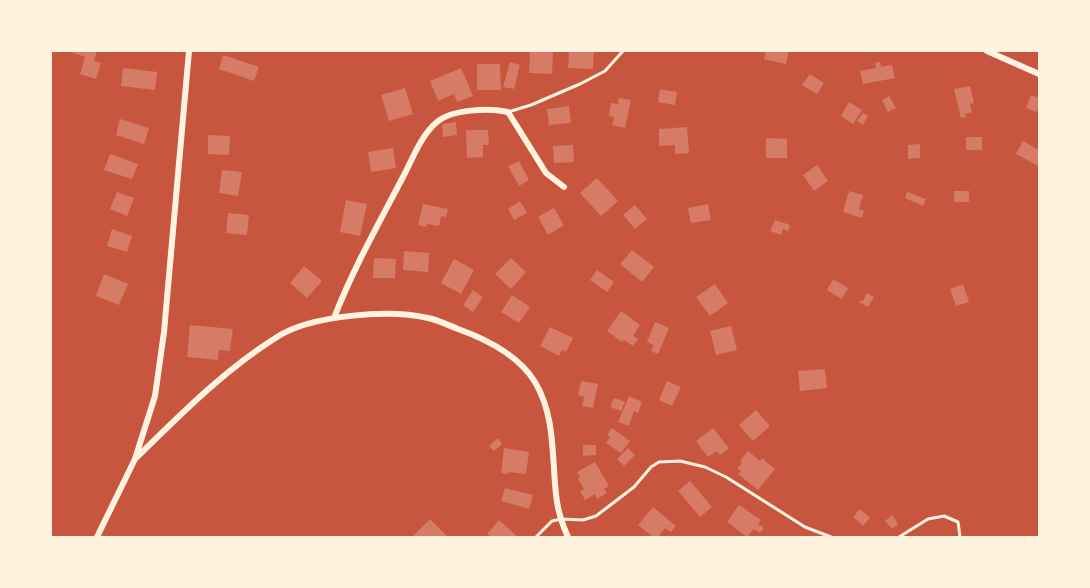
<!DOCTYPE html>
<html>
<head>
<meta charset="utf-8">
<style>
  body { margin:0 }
  #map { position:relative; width:1090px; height:588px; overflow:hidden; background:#c8553d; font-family:Figtree,sans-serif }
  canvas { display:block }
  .frame { position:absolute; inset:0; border:52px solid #fff3e0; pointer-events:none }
</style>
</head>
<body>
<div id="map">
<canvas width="1090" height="588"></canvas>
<div class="frame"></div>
</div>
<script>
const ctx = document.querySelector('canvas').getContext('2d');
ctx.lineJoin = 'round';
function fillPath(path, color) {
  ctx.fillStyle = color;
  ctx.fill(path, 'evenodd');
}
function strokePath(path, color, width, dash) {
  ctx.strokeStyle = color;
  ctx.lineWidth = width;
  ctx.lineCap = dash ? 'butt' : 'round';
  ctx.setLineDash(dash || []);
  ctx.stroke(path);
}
fillPath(new Path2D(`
  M69,51H97L94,61L101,63L96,79L80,74L85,57Z
  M569,51H594L593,69L568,68Z
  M766,51H789L786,64L764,59Z
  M530,52H553L552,74L529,73Z
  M223,55L259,67L254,81L219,69Z
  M510,62L520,65L514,89L503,87Z
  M880,62L881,67L892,65L895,78L863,84L860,71L876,68L875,63Z
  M477,64H500L501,90H477Z
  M123,68L157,72L155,90L121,86Z
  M461,68L473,96L457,102L454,94L438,101L430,81Z
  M810,74L824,83L817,94L802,85Z
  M970,86L974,103L970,104L972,112L965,114L966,117L961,118L954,89Z
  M405,88L413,114L389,121L381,95Z
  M660,89L677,92L675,105L658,102Z
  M1031,95L1039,98L1037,112L1026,108Z
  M889,96L896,108L888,112L882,100Z
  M619,98L631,100L625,128L612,125L614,117L609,116L611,103L618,104Z
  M849,102L862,110L853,124L841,116Z
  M569,106L571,123L549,125L547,109Z
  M863,113L868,116L863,125L857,121Z
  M120,119L149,128L144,144L116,135Z
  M456,122L457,135L443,137L442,124Z
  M687,127L689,153L675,154V145L659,146V129Z
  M466,130H488L489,145H483V157L467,158Z
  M208,135L230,136L229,155L208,154Z
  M966,137H982V150H966Z
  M766,138L787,139V158H766Z
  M1023,141L1039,150L1038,166L1016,154Z
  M920,144V158L908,159V145Z
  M573,145L574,162L554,163L553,146Z
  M393,148L396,168L371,172L368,152Z
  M110,154L138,164L132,179L104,170Z
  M519,161L529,180L519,186L508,166Z
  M817,165L828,181L814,191L803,175Z
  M222,170L242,172L238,196L219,193Z
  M597,178L618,201L601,216L580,193Z
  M849,191L863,195L859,209L864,211L862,218L843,212Z
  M954,191H969V202H954Z
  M117,192L134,198L127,216L110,209Z
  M907,192L926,199L923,206L905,198Z
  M346,200L367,204L360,236L340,232Z
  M520,201L527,213L514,220L508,209Z
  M423,204L448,209L446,217L441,216L439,226L427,224L426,227L418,225Z
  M708,204L711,220L691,223L688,208Z
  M635,205L647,219L635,229L623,215Z
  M554,208L564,225L548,235L538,217Z
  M228,213L249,215L247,235L226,233Z
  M775,220L790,225L788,231L783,229L781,235L770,231Z
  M112,229L132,236L127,252L107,246Z
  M632,250L654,267L642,282L620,264Z
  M404,251L429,253L428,272L403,270Z
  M374,258L396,259L395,278H373Z
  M511,258L526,272L511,289L495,274Z
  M454,259L474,270L461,294L441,283Z
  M304,266L322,281L307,298L290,283Z
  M597,270L614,282L607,292L590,280Z
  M104,274L128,284L119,305L96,296Z
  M833,279L848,288L842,299L827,290Z
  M715,284L728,303L710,316L696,297Z
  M963,284L969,302L956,306L950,289Z
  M473,290L483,297L473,312L463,305Z
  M867,293L874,297L868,307L859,302L861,300L863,301Z
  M512,295L530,307L519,323L501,312Z
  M621,311L640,325L633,336L638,339L633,346L624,340L622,342L607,331Z
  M655,322L669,328L658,354L651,351L654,345L647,342Z
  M190,325L233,329L230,351L219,350L218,360L187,357Z
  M731,326L737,350L716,355L710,331Z
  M550,327L573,338L566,352L562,350L559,356L540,346Z
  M825,369L827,388L800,391L798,371Z
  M581,381L598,384L593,408L582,406L584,397L578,395Z
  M667,381L681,387L672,406L659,400Z
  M629,396L642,402L638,413L634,411L629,426L618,422Z
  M614,398L625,402L621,411L610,407Z
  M756,410L770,426L753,441L739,425Z
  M612,428L630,441L621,453L606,443L610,437L607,435Z
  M713,428L729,448L720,455L717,451L708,457L696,441Z
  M498,438L502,444L494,451L489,446Z
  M583,445H596V455L583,456Z
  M504,448L529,452L526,474L509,472L508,474L501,473Z
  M628,448L635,455L624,466L617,459Z
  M748,451L760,461L762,458L775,469L758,490L738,474L741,471L737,469L742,463L740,461Z
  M595,462L609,486L604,489L607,493L597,499L595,494L585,500L580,491L584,489L578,479L580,477L577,472Z
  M690,481L712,507L700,517L678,491Z
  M505,488L533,495L529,509L501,501Z
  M739,505L761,520L758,524L764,528L760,533L754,529L747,537L727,522Z
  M653,507L676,526L671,532L665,528L658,537H653L638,525Z
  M860,509L870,518L863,526L853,517Z
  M892,515L898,524L892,529L885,521Z
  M430,519L448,537H412Z
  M499,520L518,537H491L487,534Z`), '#d67c66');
strokePath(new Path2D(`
  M508,112L531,105L580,84L605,71L623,51
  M536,537L552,521L561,519L583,520L596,516L634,487L651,467L659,462L680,461L705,467L726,477L805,527L831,537
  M899,537L928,519L944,516L958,522L960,537`), '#fff3e0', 3);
strokePath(new Path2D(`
  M987,51L1039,74
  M334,318C353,269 379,223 403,177C412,160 421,135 437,122C452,109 489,108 508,112L546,173L564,187
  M135,459C179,416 224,370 277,337C311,315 389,309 428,318C438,320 448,325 458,329C486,339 519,356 535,382C557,419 551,462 557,502C559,515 563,526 568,537
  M97,537L135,459L155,396L164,332L189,51`), '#fff3e0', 6);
</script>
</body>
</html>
